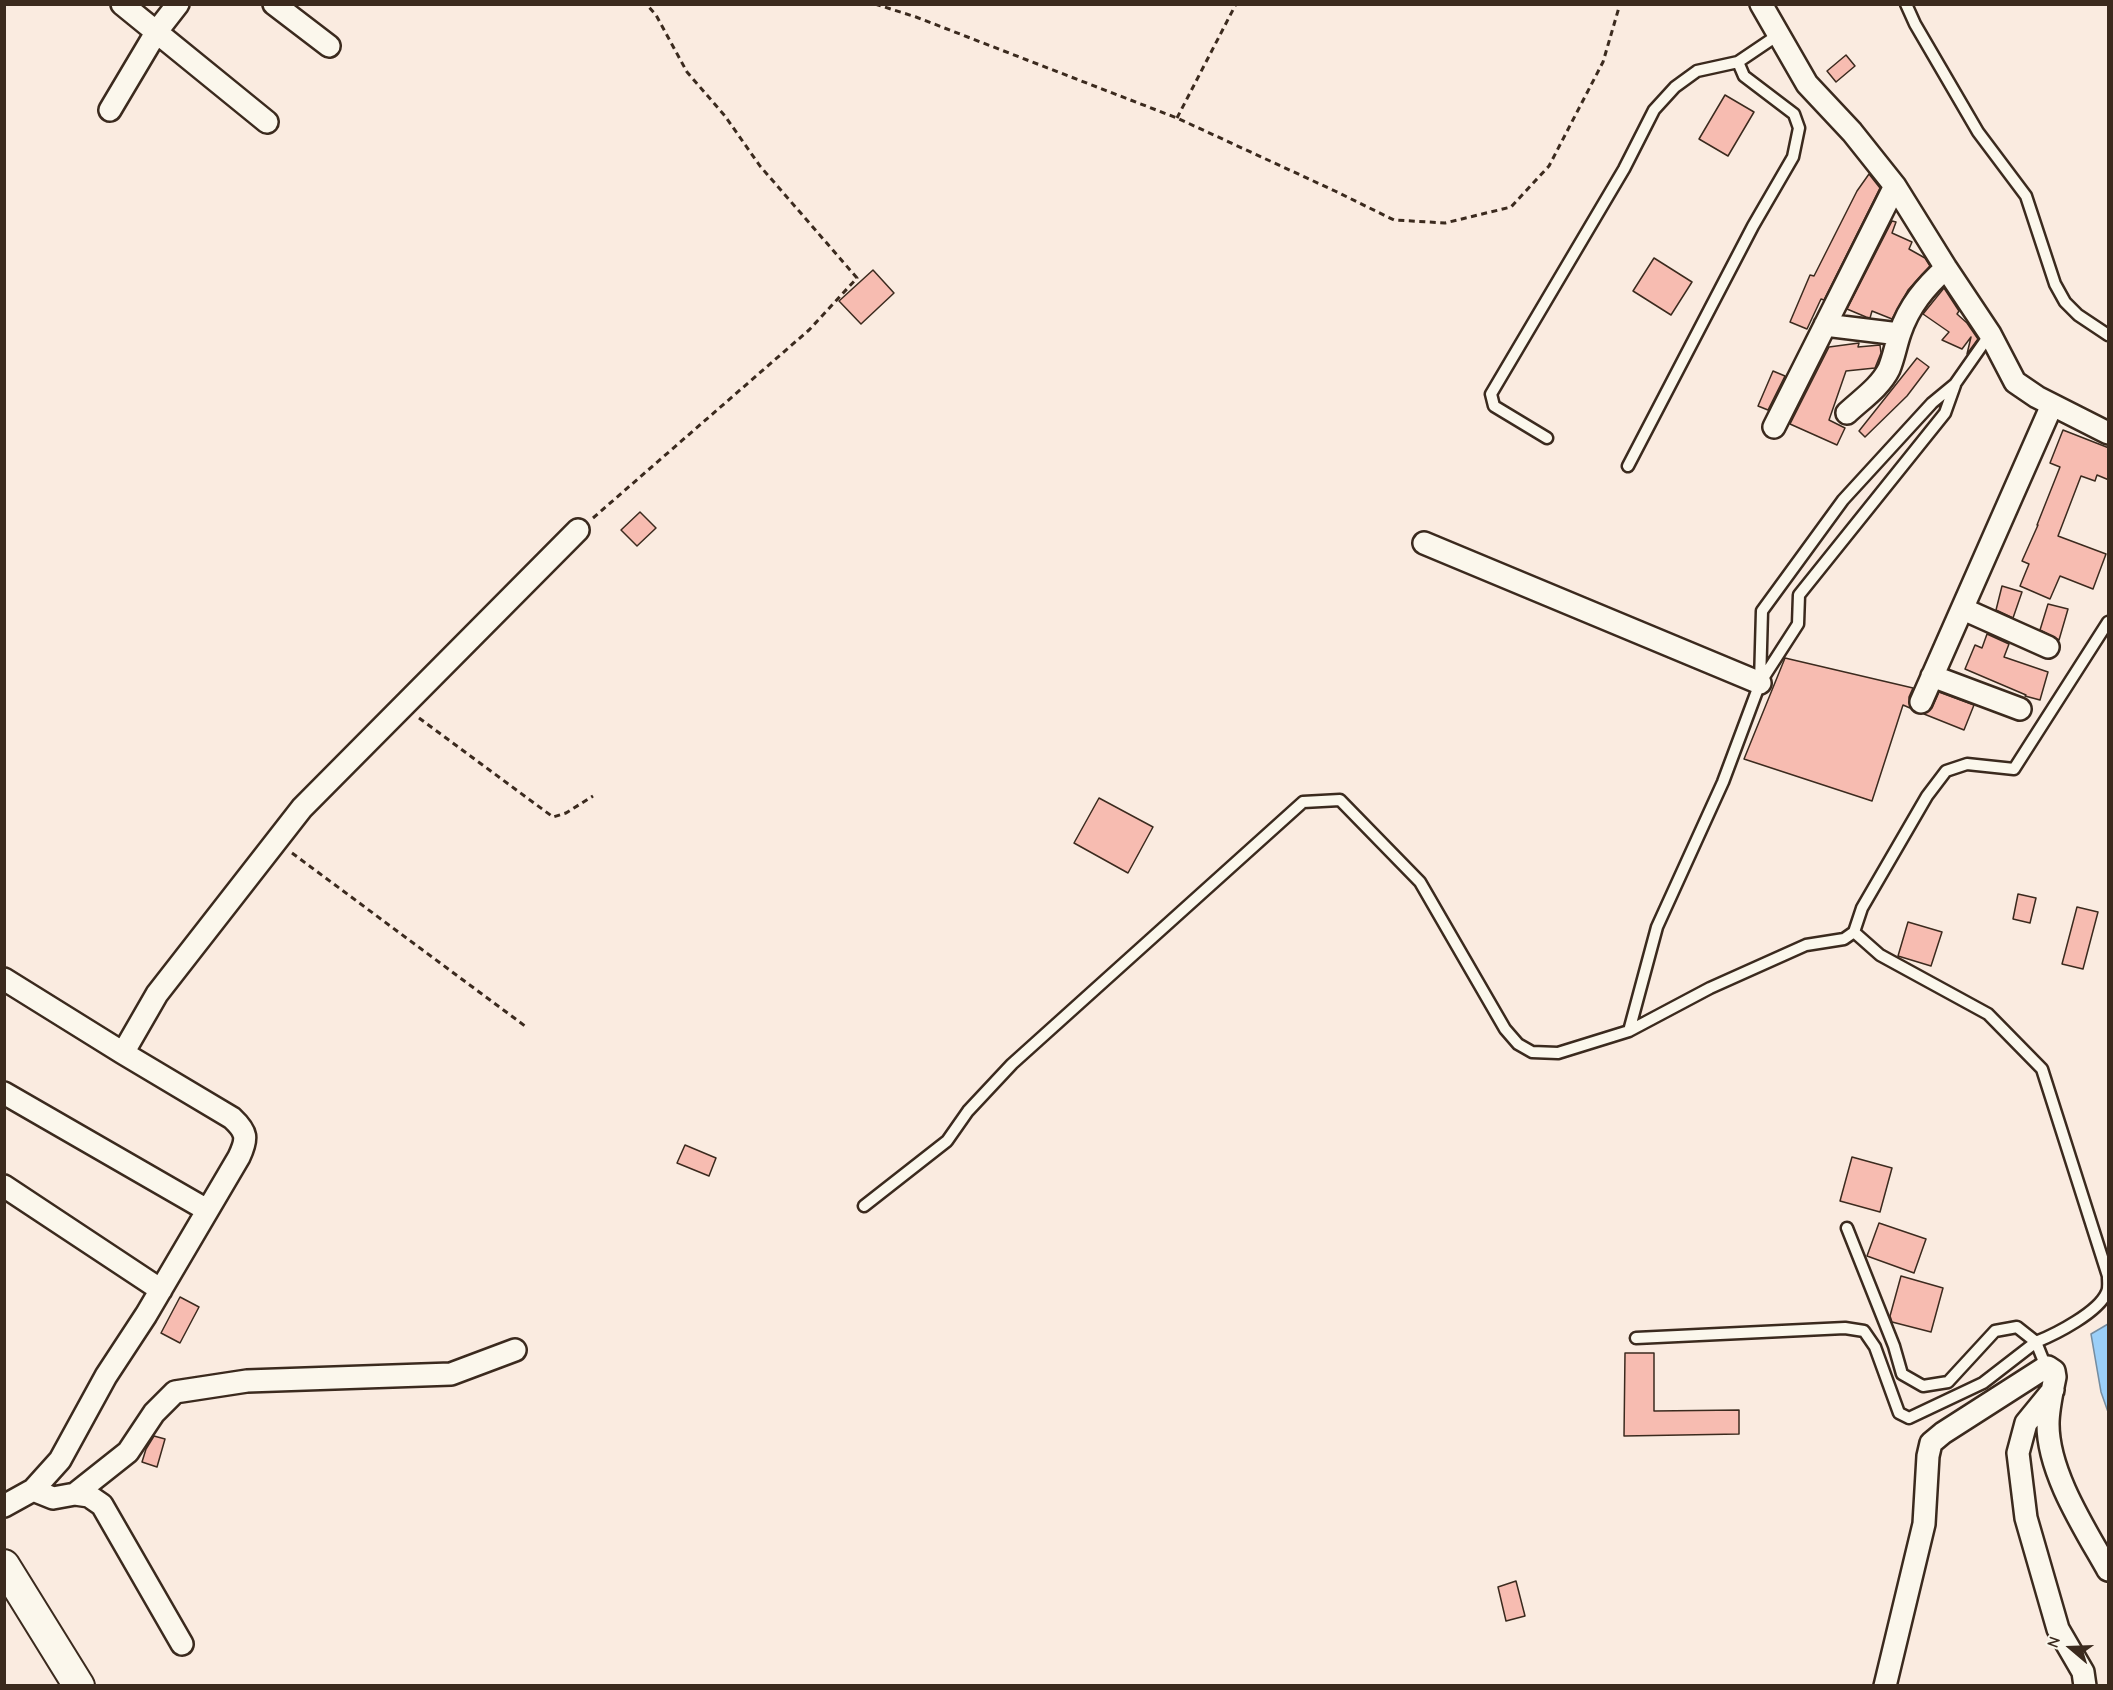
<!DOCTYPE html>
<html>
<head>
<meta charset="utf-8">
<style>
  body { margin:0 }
  #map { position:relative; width:2113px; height:1690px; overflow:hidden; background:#faebe0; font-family:"Comic Neue",sans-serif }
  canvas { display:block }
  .frame { position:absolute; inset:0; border:6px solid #3b2a1e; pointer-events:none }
  .north { position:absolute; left:2041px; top:1618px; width:60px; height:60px; -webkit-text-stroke:4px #fbf7ec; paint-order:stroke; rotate:289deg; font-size:16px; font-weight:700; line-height:24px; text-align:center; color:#3b2a1e }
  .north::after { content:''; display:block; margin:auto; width:21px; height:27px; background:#3b2a1e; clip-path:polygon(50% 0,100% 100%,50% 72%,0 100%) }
</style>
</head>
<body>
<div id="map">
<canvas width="2113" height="1690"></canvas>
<div class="frame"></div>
<div class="north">N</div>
</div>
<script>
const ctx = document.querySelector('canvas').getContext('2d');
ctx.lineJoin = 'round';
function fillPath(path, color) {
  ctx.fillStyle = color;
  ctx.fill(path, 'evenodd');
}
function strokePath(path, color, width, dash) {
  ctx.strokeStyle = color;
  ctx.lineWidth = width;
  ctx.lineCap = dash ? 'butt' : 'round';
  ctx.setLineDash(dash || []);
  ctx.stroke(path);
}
const water = new Path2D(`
  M2108,1324V1412L2101,1392L2091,1334Z`);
fillPath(water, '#9bcff8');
strokePath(water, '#758da1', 1.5);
const building = new Path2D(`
  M1846,55L1855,66L1836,82L1827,71Z
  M1725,95L1754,112L1728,156L1699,139Z
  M1869,174L1880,188L1824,300L1821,299L1807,329L1790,322L1810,275L1814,276L1857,191Z
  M1892,221L1896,222L1892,233L1912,242L1909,249L1925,258L1930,266L1908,290L1892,319L1872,311L1870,318L1866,317L1847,309Z
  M1654,258L1692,282L1671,315L1633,291Z
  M873,270L894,293L861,324L839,301Z
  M1944,288L1959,311L1957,314L1967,323L1978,339L1967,354L1971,337L1962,349L1942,340L1949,332L1923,314Z
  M1859,343L1858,347L1880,345L1881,353L1875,368L1846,371L1829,420L1845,428L1837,445L1790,424L1829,347Z
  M1917,358L1929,367L1907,396L1865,437L1859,431Z
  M1773,371L1785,376L1768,410L1758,406Z
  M2063,430L2109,448V480L2097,475L2095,481L2081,476L2058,536L2106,554L2093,589L2060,576L2050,599L2020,586L2029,564L2022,561L2038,525H2037L2060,467L2050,463Z
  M640,512L656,528L637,546L621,530Z
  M2002,586L2022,592L2013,618L1996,610Z
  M2048,604L2068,609L2059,640L2040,630Z
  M1987,634L2009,644L2004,657L2048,672L2040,700L2025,696L2026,695L1965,669L1975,645L1982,648Z
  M1785,658L1913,688L1909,697L1910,708L1903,705L1872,801L1744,759Z
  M1939,692L1974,705L1964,730L1924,714L1932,708Z
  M1099,798L1153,827L1128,873L1074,843Z
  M2018,894L2036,898L2030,923L2013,919Z
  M2077,907L2098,912L2083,969L2062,964Z
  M1908,922L1942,932L1931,966L1898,956Z
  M685,1145L716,1158L709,1176L677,1163Z
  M1852,1157L1892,1168L1880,1212L1840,1201Z
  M1879,1223L1926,1239L1914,1273L1867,1256Z
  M1901,1276L1943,1288L1931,1332L1892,1322L1890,1316Z
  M180,1297L199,1307L180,1343L161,1333Z
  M1625,1353H1654V1411L1739,1410V1434L1624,1436Z
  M154,1436L165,1439L157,1467L142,1462L146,1449Z
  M1516,1581L1525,1616L1506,1621L1498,1587Z`);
fillPath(building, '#f7bcb1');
strokePath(building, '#3b2a1e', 1.5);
const lane = new Path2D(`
  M1906,4L1915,24L1978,132L2026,196L2055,284L2065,302L2078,315L2108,335
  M1547,438L1494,406L1491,394L1624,169L1654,110L1675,87L1697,71L1738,62
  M1628,466L1753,226L1793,157L1799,128L1794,114L1744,76L1738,62L1778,35
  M2108,622L2014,769L1967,764L1946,771L1927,796L1862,908L1854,932L1880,955L1988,1014L2042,1069L2108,1276
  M1760,683L1798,624L1799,595L1945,413L1955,385
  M1629,1031L1657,927L1723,782L1760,683L1762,611L1843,500L1932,403L1955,384L1990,334
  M864,1206L947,1141L968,1111L1012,1064L1303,802L1340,800L1420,882L1505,1029L1518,1044L1532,1052L1558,1053L1629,1031L1710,988L1806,945L1844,939L1854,932
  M1636,1338L1845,1328L1864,1331L1875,1347L1899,1413L1909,1418L1983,1383L2036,1342L2017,1327L1995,1331L1948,1382L1923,1386L1902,1374L1894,1346L1847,1228
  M2046,1367L2036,1342C2056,1334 2099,1312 2107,1292C2109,1288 2108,1281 2108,1277`);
const street = new Path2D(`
  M122,4L267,122
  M274,4L329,46
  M1761,4L1807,84L1852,132L1895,186L1946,268L1990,334L2015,382L2037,397L2108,433
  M110,110L157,31L178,4
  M1825,325L1899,334
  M1847,413C1862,399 1880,387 1889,369C1894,357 1896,344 1900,333C1909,306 1925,287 1946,268
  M1774,427L1895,186
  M1424,543L1760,683
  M1963,609L2048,647
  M1932,676L2020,709
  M1921,702L2052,405
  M4,979L123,1053L232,1118C247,1132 248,1138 239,1157L146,1315L106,1376L60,1460L33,1490L4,1506
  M123,1053L157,994L302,808L578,530
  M4,1093L207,1210
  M4,1186L161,1290
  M2053,1390L2026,1423L2018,1453L2026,1518L2058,1629L2083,1672L2085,1686
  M33,1490L53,1498L75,1494L89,1496L102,1505L182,1644
  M75,1494L128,1452L154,1413L175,1392L247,1381L451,1374L515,1350
  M1885,1686L1924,1524L1928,1456L1931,1443L1943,1433L2046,1367H2048L2054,1371L2055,1377C2052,1392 2048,1409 2048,1424C2048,1473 2085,1529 2108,1570`);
const secondary = new Path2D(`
  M4,1565L79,1686`);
strokePath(lane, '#3b2a1e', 15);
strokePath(street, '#3b2a1e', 26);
strokePath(secondary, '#3b2a1e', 34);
strokePath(new Path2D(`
  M875,4L916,17L1177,118L1335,191L1394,220L1445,223L1511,207L1549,166L1603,62L1620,4
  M1177,118L1236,4
  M593,518L809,330L857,278L760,166L725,116L687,72L656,15L646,4
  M419,718L553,817L566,813L593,796
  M292,853L525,1026`), '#3b2a1e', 3, [6, 4.5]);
strokePath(lane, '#fbf7ec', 10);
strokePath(street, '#fbf7ec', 21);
strokePath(secondary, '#fbf7ec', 30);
</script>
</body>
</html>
